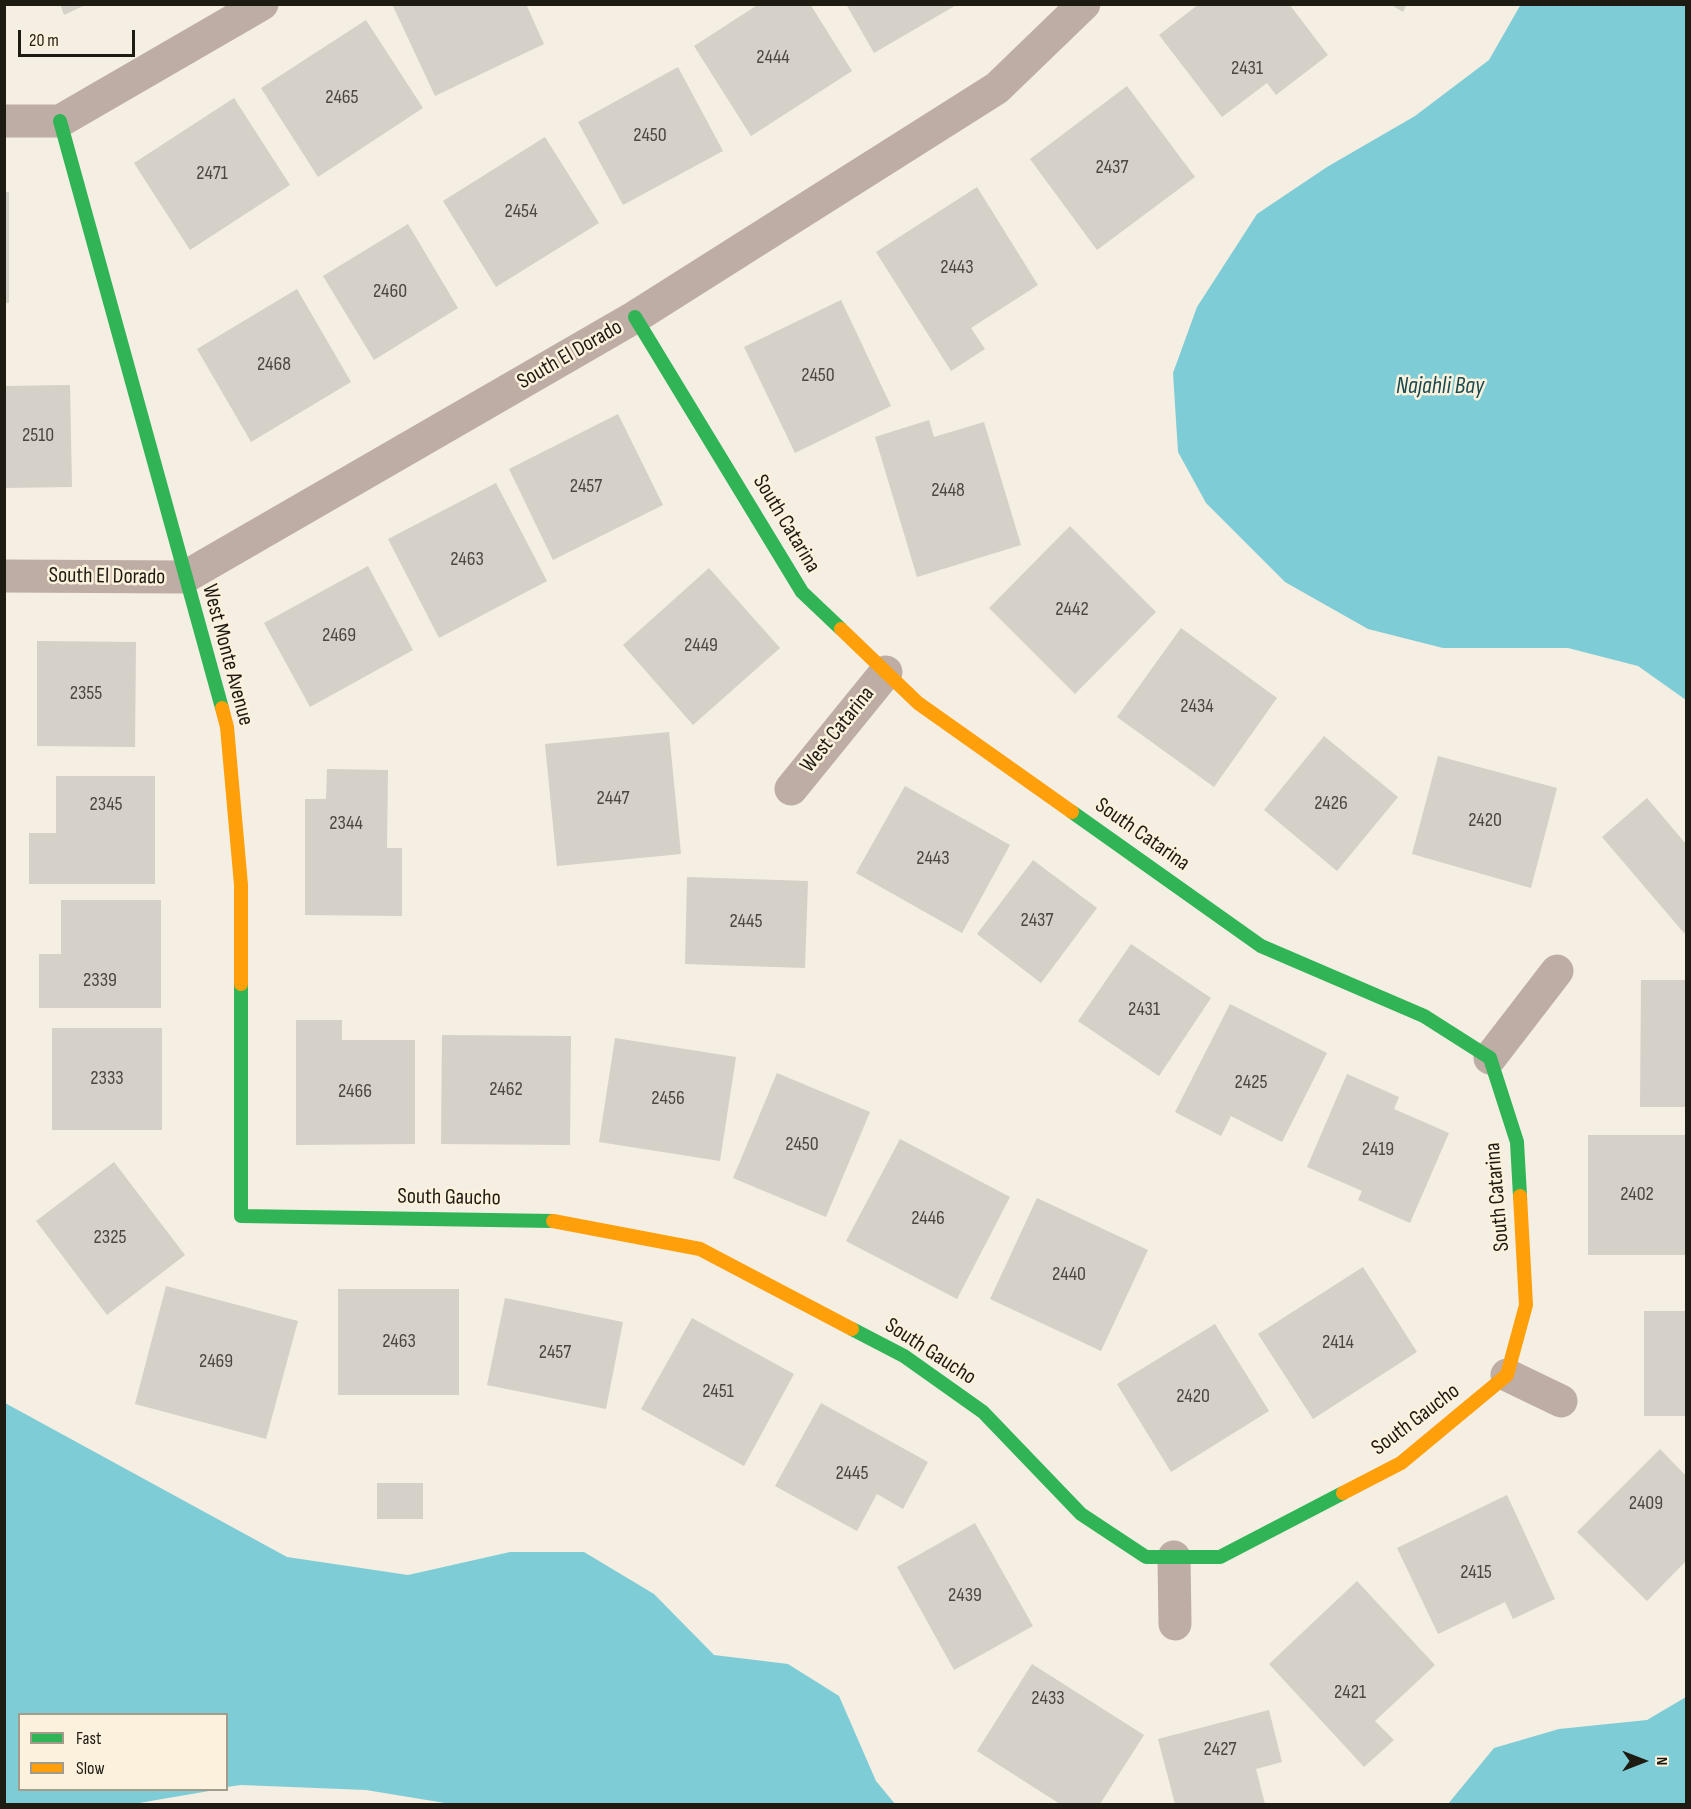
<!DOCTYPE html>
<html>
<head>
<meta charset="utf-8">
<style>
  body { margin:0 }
  #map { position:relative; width:1691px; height:1809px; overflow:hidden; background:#f4eee3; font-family:"Sofia Sans Condensed",sans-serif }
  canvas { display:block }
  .frame { position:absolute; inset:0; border:6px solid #1e1b13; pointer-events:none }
  .legend { position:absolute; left:18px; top:1713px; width:210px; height:78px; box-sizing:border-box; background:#fbf1dc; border:2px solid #a39b8c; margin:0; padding:8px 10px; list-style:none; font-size:18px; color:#1e1b13 }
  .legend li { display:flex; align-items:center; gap:12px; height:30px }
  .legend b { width:30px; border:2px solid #a39b8c }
  .north { position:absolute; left:1613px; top:1731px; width:60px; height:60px; -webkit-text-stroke:4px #fbf1dc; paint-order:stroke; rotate:90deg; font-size:16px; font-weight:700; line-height:24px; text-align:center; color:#1e1b13 }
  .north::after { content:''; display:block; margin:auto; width:21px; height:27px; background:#1e1b13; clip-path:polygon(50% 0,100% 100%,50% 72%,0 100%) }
  .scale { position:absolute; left:18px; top:30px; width:117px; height:27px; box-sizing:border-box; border:3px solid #1e1b13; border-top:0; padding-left:8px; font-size:18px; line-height:21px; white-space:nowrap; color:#1e1b13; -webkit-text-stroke:4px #fbf1dc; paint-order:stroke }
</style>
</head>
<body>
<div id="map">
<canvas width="1691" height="1809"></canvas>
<div class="frame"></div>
<ul class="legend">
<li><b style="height:8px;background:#30b455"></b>Fast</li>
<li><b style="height:8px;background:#ff9f0a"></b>Slow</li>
</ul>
<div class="north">N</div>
<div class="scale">20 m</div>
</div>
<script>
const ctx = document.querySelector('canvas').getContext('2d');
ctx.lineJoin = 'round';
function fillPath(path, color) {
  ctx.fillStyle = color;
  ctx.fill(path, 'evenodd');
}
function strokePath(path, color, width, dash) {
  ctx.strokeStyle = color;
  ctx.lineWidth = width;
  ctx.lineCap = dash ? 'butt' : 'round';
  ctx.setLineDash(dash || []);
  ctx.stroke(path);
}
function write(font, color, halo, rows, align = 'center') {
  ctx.font = font + ' "Sofia Sans Condensed",sans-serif';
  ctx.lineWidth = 5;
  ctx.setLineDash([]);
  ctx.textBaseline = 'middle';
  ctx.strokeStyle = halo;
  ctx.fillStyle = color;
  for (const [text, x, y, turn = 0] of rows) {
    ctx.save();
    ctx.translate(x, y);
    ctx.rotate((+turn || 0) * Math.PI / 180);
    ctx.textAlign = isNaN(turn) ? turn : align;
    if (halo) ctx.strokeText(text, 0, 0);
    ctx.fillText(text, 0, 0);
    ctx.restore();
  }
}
fillPath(new Path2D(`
  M1521,4L1686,5V700L1638,666L1568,648H1443L1368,629L1285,582L1206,503L1178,452L1173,373L1197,307L1257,214L1327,167L1415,116L1489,60Z
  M5,1403L287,1557L408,1575L510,1552H584L654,1594L714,1655L788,1664L839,1696L876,1781L895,1804H451L366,1790L241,1785L227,1787L226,1714H20V1790H215L133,1804H5Z
  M1686,1697V1804H1448L1494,1748L1559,1729L1647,1720Z`), '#7eccd6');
fillPath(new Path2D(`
  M60,4H87L64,15Z
  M392,4H526L544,44L435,96Z
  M759,4H810L852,71L751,136L694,46Z
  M846,4H958L874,53Z
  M1199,4H1289L1328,55L1276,95L1267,83L1222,117L1159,35Z
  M1390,4H1407L1403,12Z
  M366,20L423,108L318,177L261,88Z
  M678,67L723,151L623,205L578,122Z
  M1127,86L1195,177L1097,250L1030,159Z
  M234,98L290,185L190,250L134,163Z
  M545,137L599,223L496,287L443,201Z
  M977,187L1038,285L971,328L985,349L951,371L876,252Z
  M4,192H9V303H4Z
  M408,224L458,308L374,360L323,276Z
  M297,289L351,382L251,442L197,349Z
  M841,300L891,406L795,453L744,347Z
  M70,385L72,487L4,488V386Z
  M618,414L663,505L553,560L509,469Z
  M929,420L934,437L984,422L1021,545L917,577L875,437Z
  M496,483L547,581L439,638L388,539Z
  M1070,526L1156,612L1075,694L989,608Z
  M368,566L413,650L310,707L264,623Z
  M709,568L780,648L693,725L623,645Z
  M1181,628L1277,698L1214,787L1117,717Z
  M37,641L136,642L135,747L37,746Z
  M669,732L681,854L557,866L545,744Z
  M1324,736L1398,797L1337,871L1264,810Z
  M1438,756L1557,788L1531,888L1412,854Z
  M327,769L388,770L387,848H402V916L305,915V799H326Z
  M56,776H155V884H29V833H56Z
  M905,786L1010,845L962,933L856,873Z
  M1647,798L1686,844V931L1684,933L1602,837Z
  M1033,860L1097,908L1041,983L977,934Z
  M687,877L808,881L805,968L685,964Z
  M61,900H161V1008H39V954H61Z
  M1131,944L1211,998L1159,1076L1078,1021Z
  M1641,980H1686V1107H1640Z
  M1230,1004L1327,1053L1282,1142L1231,1116L1221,1136L1175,1112Z
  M296,1020H342V1040H415V1144L296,1145Z
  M52,1028H162V1130H52Z
  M442,1035L571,1036L570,1145L441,1144Z
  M615,1038L736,1057L720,1161L599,1142Z
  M777,1073L870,1112L826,1217L733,1178Z
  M1347,1074L1399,1097L1394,1109L1449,1133L1410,1223L1358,1200L1362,1191L1307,1167Z
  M1588,1135H1686V1255H1588Z
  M900,1139L1010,1197L957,1299L846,1241Z
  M114,1162L185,1255L107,1315L36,1221Z
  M1037,1198L1148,1250L1101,1351L990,1299Z
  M1363,1267L1417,1352L1313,1419L1258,1334Z
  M166,1286L298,1321L266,1439L135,1404Z
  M338,1289H459V1395H338Z
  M505,1298L623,1322L606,1409L487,1385Z
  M1644,1311H1686V1416H1644Z
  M692,1318L794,1374L744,1466L641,1409Z
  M1215,1324L1269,1411L1171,1472L1117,1384Z
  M821,1403L928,1462L903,1509L877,1494L857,1531L775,1486Z
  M1660,1449L1686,1476V1561L1647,1601L1577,1532Z
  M377,1483H423V1519H377Z
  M1507,1495L1555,1599L1513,1619L1505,1602L1438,1634L1397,1548Z
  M975,1523L1033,1626L954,1670L897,1567Z
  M1357,1581L1435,1665L1375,1721L1394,1740L1364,1767L1269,1664Z
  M1032,1664L1144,1735L1100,1804H1060L977,1751Z
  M1269,1710L1282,1762L1256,1769L1265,1804H1175L1158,1739Z`), '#d5d0c8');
strokePath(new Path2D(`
  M4,121H60L262,4
  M4,576L185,577L635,317L997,88L1084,4
  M791,789L886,672
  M1490,1058L1557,971
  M1507,1375L1561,1401
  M1174,1557L1175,1624`), '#beada4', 33);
strokePath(new Path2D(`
  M60,121L222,708
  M635,317L802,592L841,629
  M1072,812L1261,946L1424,1016L1490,1058L1517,1142L1520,1196
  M241,984V1216L553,1221
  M852,1329L904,1356L983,1412L1081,1514L1146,1557H1220L1343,1493`), '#30b455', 14);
strokePath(new Path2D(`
  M841,629L918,703L1072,812
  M222,708L227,727L241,885V984
  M553,1221L700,1249L852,1329
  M1343,1493L1401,1463L1507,1375L1526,1305L1520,1196`), '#ff9f0a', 14);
write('20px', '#4c4840', null, [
  ["2444",773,58],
  ["2431",1247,69],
  ["2465",342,98],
  ["2450",650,136],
  ["2437",1112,168],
  ["2471",212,174],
  ["2454",521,212],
  ["2443",957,268],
  ["2460",390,292],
  ["2468",274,365],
  ["2450",818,376],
  ["2510",38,436],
  ["2457",586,487],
  ["2448",948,491],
  ["2463",467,560],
  ["2442",1072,610],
  ["2469",339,636],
  ["2449",701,646],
  ["2355",86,694],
  ["2434",1197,707],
  ["2447",613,799],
  ["2426",1331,804],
  ["2345",106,805],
  ["2420",1485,821],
  ["2344",346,824],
  ["2443",933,859],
  ["2437",1037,921],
  ["2445",746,922],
  ["2339",100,981],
  ["2431",1144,1010],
  ["2333",107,1079],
  ["2425",1251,1083],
  ["2462",506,1090],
  ["2466",355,1092],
  ["2456",668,1099],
  ["2450",802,1145],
  ["2419",1378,1150],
  ["2402",1637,1195],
  ["2446",928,1219],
  ["2325",110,1238],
  ["2440",1069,1275],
  ["2463",399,1342],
  ["2414",1338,1343],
  ["2457",555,1353],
  ["2469",216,1362],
  ["2451",718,1392],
  ["2420",1193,1397],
  ["2445",852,1474],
  ["2409",1646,1504],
  ["2415",1476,1573],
  ["2439",965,1596],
  ["2421",1350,1693],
  ["2433",1048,1699],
  ["2427",1220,1750]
]);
write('22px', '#1e1b13', '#fbf1dc', [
  ["South El Dorado",570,355,-30],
  ["South Catarina",786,524,59],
  ["South El Dorado",107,577,1],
  ["West Monte Avenue",227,655,75],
  ["West Catarina",838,730,-51],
  ["South Catarina",1142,835,35],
  ["South Catarina",1498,1197,-95],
  ["South Gaucho",449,1198,1],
  ["South Gaucho",930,1352,33],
  ["South Gaucho",1416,1420,-37]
]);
write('italic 24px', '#184a52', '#fbf1dc', [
  ["Najahli Bay",1440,387]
]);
</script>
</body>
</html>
